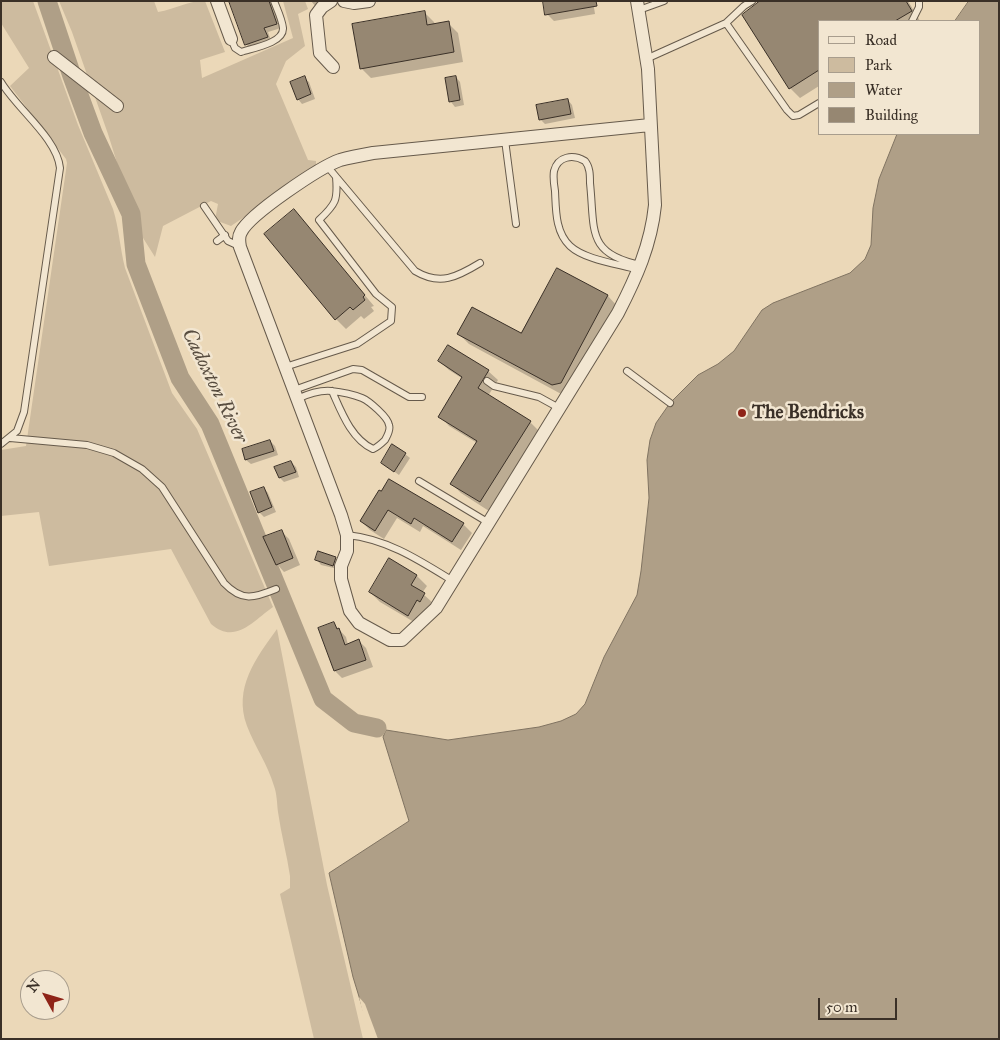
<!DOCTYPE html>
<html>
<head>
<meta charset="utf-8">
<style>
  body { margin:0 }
  #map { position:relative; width:1000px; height:1040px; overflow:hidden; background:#ebd8b8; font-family:"IM FELL Great Primer",serif }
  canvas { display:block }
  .frame { position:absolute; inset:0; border:2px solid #3a3027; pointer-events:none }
  .legend { position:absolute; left:818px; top:20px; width:162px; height:115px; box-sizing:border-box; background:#f2e6d1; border:1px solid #a89d8d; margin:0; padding:6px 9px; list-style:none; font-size:15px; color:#3a3027 }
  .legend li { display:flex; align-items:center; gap:10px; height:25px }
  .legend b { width:25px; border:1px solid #a89d8d }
  .north { position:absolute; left:20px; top:970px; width:50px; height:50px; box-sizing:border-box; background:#f2e6d1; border:1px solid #a89d8d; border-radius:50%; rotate:309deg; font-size:14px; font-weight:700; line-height:20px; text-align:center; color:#3a3027 }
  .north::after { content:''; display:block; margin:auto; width:18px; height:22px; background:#8f2418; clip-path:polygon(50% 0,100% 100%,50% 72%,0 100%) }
  .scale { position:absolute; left:818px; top:998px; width:79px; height:22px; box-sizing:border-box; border:2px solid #3a3027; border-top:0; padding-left:6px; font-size:15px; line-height:18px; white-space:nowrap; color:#3a3027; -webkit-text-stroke:4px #f2e6d1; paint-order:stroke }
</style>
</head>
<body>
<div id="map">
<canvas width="1000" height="1040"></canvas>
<div class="frame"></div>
<ul class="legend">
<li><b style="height:6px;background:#f2e6d1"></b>Road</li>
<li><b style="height:14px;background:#cdbb9f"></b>Park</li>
<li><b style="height:14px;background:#af9f87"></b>Water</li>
<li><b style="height:14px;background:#968772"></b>Building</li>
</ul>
<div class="north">N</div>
<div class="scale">50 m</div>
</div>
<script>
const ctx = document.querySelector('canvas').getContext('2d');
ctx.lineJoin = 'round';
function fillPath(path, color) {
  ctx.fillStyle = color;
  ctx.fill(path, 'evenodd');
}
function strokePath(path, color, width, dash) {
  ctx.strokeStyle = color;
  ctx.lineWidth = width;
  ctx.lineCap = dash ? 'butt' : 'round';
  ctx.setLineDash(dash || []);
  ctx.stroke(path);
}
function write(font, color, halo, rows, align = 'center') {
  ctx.font = font + ' "IM FELL Great Primer",serif';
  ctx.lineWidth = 5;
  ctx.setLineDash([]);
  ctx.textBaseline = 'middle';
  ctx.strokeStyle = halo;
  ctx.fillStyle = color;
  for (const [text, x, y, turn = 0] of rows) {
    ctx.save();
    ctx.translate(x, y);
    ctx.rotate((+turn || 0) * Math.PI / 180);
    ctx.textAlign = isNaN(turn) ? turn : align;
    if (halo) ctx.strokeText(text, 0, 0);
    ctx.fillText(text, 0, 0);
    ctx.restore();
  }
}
fillPath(new Path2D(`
  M1,1H33L78,125L113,209C119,228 120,248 125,268L172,393L197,429L273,607C253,621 235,645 211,624L171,549L49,566L39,512L1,516V450L26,446L67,163L66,159L10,86L29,68L1,23Z
  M59,1H154L158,12C176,9 186,1 205,1L225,52L200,60L202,78L293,38L283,1H305L308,9L298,14L305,46L286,61L276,84L308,160L316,161V168L231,226L215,220L218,204L211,201L163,226L155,257L138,230L108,134L72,32Z
  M277,629L327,885L363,1039H314L280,894L290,888V876C287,855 281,834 278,812C277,804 277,794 274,786C268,765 255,747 247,726C233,688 256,658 277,629Z`), '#cdbb9f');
const water = new Path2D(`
  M969,1H999V1039H372L353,977L329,873L409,821L383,737L386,730L448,740L539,727L561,721L576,714L585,704L604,657L637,595L641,571L649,498L647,460L650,440L656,423L670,403L698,375L718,364L734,351L762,310L773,303L850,273L865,259L871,245L873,208L879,179L897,134H979V21H955Z`);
fillPath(water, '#af9f87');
strokePath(water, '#807361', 1);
fillPath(new Path2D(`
  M359,997L365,1004L378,1039H369Z`), '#ebd8b8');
fillPath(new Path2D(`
  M230,1H275L273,7L281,28L268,32L271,41L251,49L247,45Z
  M311,1H334L316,7Z
  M593,1L595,14L554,21L547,14Z
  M762,1H908L920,21H819V86L800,98L790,88Z
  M424,12L434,22L435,25L448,23L458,33L463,62L371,78L361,68Z
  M456,77L460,82L464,105L455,107L451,102L446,79Z
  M304,78L309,82L315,99L302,104L298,99Z
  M568,100L572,105L575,118L545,124L540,119Z
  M294,211L374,306L371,307L374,311L364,319L361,316L346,329L336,319Z
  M558,269L608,296L617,306L563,395L469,344L459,334L522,335Z
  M439,361L488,371L498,380L488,396L530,422L539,431L489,511L461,493L452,484L477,443L449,426L440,416L463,379L449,370Z
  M270,441L275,446L278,455L251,464L246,460L243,450Z
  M405,454L410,458L399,475L382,463Z
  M291,462L296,467L299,477L284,482L280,478Z
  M264,488L268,493L276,512L264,517L259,512Z
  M380,492L463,524L472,533L461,550L423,526L420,532L397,518L384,539L370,530L361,521Z
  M281,531L289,539L300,565L284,572L277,564Z
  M335,558L340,562L338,569L321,565L317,560Z
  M417,576L427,586L422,593L434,604L419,625L380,602L370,592Z
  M334,624L346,637L348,645L359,641L366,648L373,667L342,678L335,671Z`), '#0003');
strokePath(new Path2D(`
  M47,1L72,76L93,133L131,214L136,264L180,378L210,424L323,699L354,723L377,728`), '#af9f87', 19);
const building = new Path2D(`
  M229,1H269L277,24L264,28L268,37L245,45Z
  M543,1H596L597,6L545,15Z
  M760,1H906L912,11L895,21H819V70L789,89L742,15Z
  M425,11L427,25L449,21L454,52L360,69L352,24Z
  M305,76L311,94L297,100L290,82Z
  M456,76L460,100L449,102L445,78Z
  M568,99L571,114L539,120L536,105Z
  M294,209L365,295L363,297L365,300L353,310L350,307L335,320L264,234Z
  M557,268L608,295L561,383L552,385L457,334L472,307L521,333Z
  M448,345L489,370L478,388L531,421L480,502L450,484L477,441L438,417L462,377L438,361Z
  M270,440L274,451L245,460L242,449Z
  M392,444L406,453L394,472L381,463Z
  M291,461L296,472L279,478L274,467Z
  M389,479L464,523L452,542L414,518L411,524L388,510L375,531L360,521L379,490L381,491Z
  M264,487L272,507L258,513L250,492Z
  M282,530L293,558L276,565L263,537Z
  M318,551L336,557L333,566L315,560Z
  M389,558L417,575L411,585L425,593L420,602L417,600L408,616L369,592Z
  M334,622L337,629L339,628L345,645L359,639L366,660L334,671L318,628Z`);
fillPath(building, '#968772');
strokePath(building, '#3a3027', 1);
const lane = new Path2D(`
  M639,10L664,1
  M912,21L919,7V1
  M726,23L787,110L793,116L799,115L819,103
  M231,39L235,48L241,52C253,48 284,43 283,28C282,19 277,9 274,1
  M646,59L726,23L744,6L752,1
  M1,82C17,109 57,138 60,168L24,412L17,431L1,444
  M505,140L516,224
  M327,166L415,271C440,286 457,277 480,263
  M204,206L228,241L239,246
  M217,241L225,235
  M639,270C619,264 585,260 570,246C555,232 556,209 555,191C554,185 553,177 554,171C558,156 573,154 585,161C590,167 590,175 590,183C595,230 586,254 641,265
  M285,367L357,344L391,321L392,307L376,294L319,220C336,204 338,200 336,177
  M627,371L670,403
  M487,381L494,386L539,397L559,408
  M294,390L353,369L362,370L409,397H422
  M297,399C308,394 319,390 331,391C341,392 352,394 362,398C369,401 388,417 389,425C391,430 387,436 385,440C381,444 378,447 373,449C351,439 341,411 332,391
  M10,438L87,445L114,453L142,469L162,487L224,583C242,602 254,598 276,589
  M419,481L489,523
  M347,535C387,539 419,560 453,581`);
const street = new Path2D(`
  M217,1L231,39
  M331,1L322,7L316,15L320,53L333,67
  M344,1L354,3L369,1
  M637,1L648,69L655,205C651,245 636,278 618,313L436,608L402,640H390L359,623L350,611L341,579V566L347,551V535L341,515L240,247C239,241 238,237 241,232C250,214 320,167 340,160C351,157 362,155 373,153L650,125
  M54,57L117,106`);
strokePath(lane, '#665a4b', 8);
strokePath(street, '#665a4b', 14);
strokePath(lane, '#f2e6d1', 6);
strokePath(street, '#f2e6d1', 12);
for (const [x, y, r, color] of [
  [742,413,5,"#8f2418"]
]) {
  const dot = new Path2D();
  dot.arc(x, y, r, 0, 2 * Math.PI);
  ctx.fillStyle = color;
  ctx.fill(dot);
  strokePath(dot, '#f2e6d1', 2);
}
write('bold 19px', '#3a3027', '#f2e6d1', [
  ["The Bendricks",752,413]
], 'left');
write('italic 20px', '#574c3f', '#f2e6d1', [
  ["Cadoxton River",214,386,64]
]);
</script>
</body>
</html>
